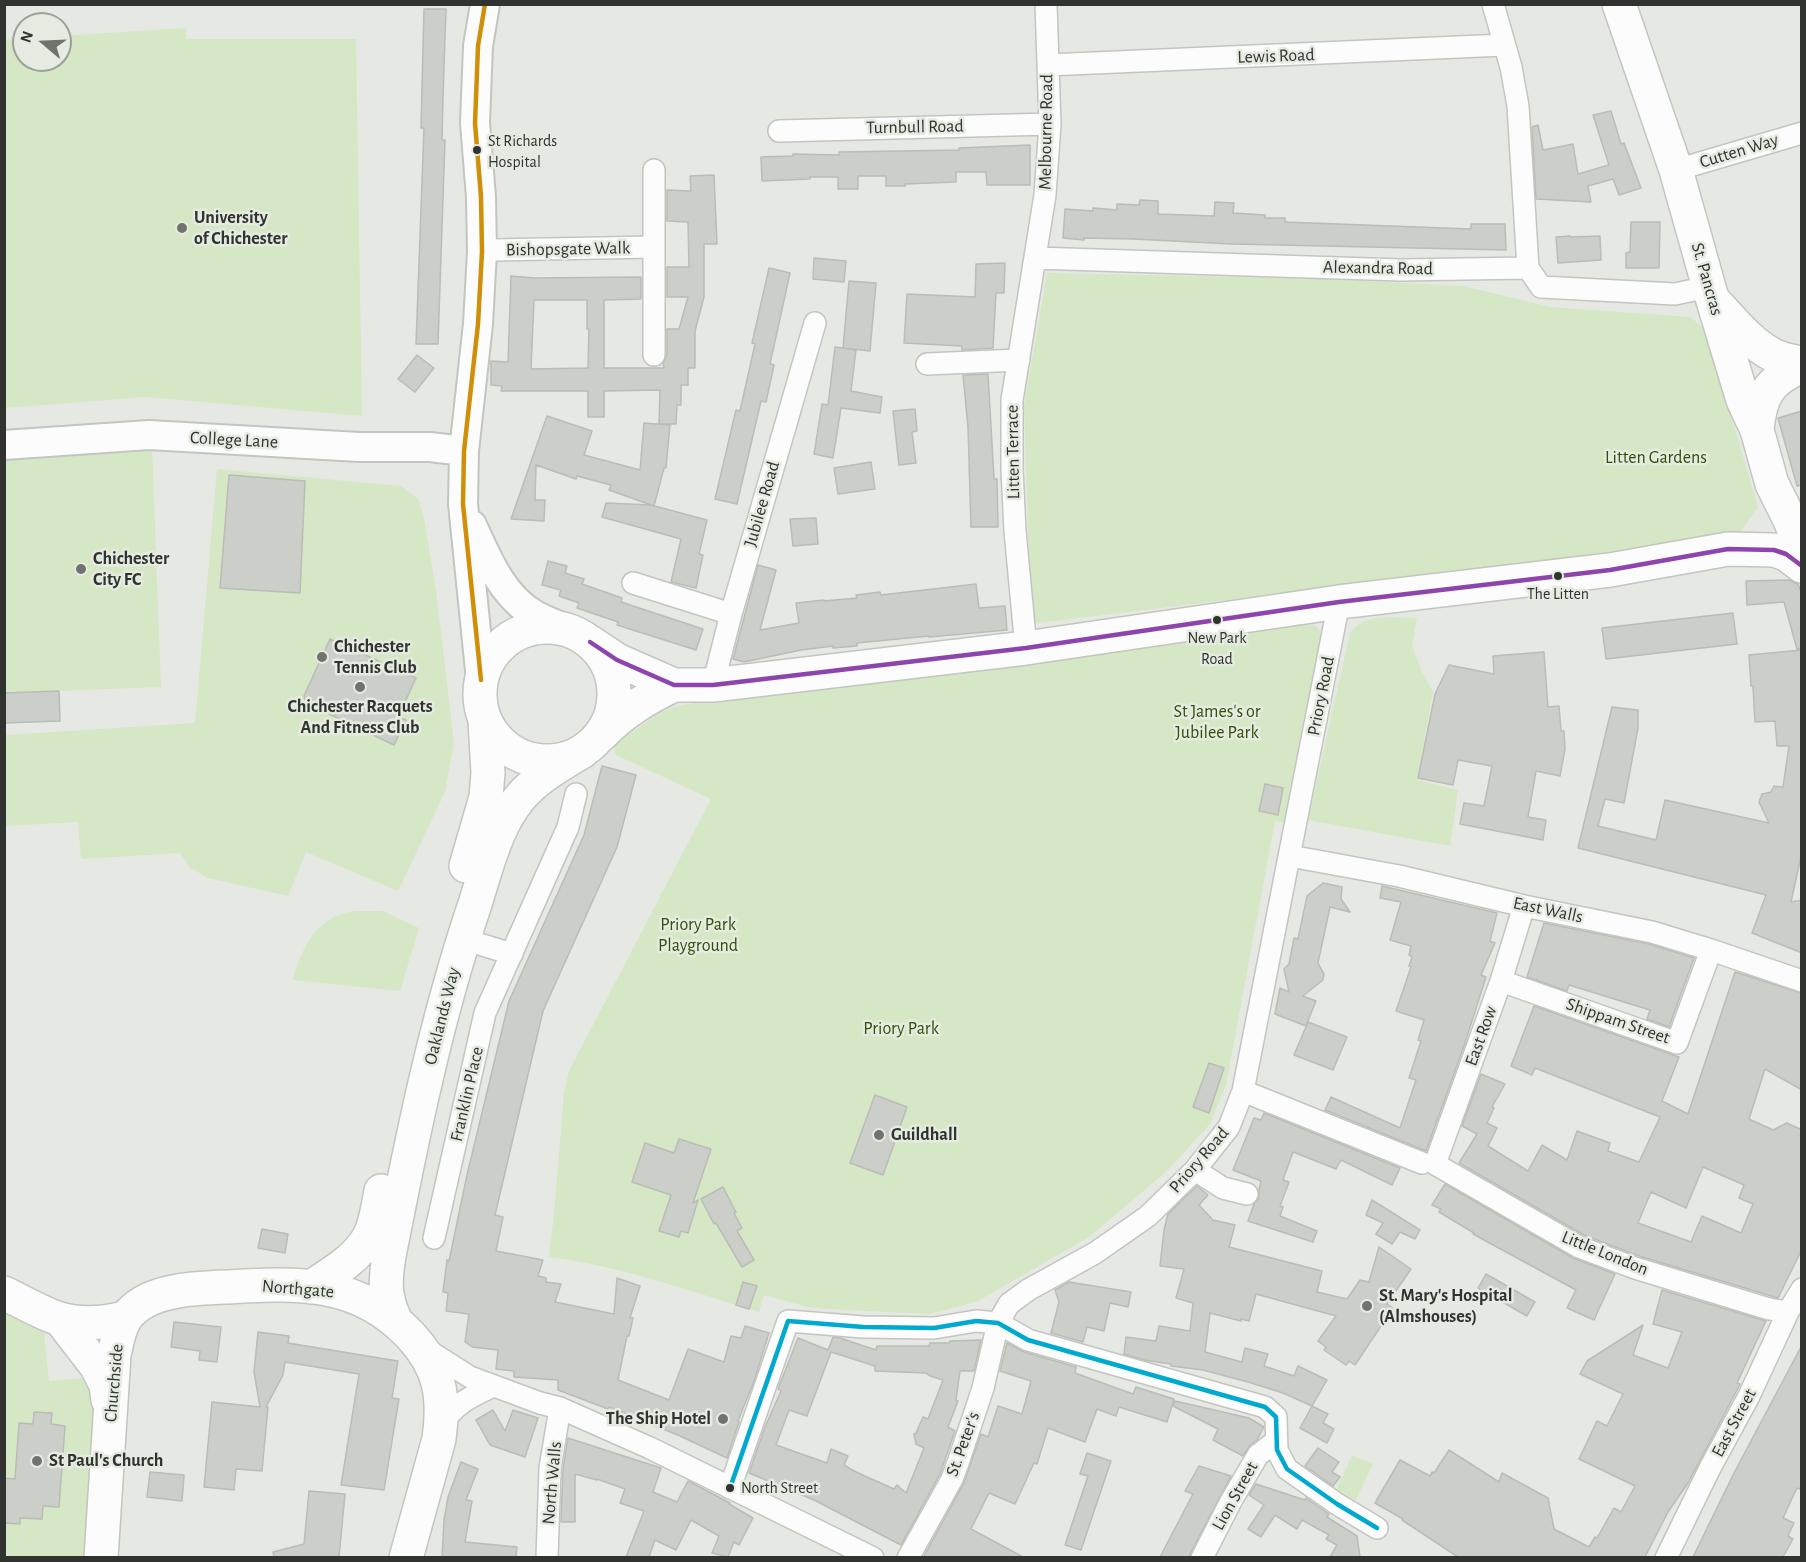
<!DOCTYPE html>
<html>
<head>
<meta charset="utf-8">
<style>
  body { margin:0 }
  #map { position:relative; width:1806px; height:1562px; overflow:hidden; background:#e6e9e3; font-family:"Alegreya Sans",sans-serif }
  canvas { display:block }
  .frame { position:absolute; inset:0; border:6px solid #30332f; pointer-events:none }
  .north { position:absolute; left:12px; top:12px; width:60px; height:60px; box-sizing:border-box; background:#e5ebe1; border:2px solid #9da19a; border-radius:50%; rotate:289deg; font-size:16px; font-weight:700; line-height:24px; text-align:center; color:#30332f }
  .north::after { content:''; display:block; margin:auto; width:21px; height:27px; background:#70736e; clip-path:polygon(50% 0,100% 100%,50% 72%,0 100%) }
</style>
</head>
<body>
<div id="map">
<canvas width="1806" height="1562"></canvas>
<div class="frame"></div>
<div class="north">N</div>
</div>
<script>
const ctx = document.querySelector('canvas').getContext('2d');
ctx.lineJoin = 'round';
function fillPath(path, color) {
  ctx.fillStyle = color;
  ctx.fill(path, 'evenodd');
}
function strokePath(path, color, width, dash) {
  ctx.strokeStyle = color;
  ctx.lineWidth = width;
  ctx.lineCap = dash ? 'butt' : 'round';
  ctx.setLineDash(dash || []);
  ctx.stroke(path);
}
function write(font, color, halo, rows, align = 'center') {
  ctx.font = font + ' "Alegreya Sans",sans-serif';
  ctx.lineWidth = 5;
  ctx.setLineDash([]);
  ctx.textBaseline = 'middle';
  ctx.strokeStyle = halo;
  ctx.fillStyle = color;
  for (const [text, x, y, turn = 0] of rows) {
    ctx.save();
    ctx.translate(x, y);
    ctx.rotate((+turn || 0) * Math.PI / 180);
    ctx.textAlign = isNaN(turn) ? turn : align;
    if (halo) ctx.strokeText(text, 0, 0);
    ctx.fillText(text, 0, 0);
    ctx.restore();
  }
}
fillPath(new Path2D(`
  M186,28V39H356L362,416L146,397L5,408V40L24,38V60H60V36Z
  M1047,273L1300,278L1463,286L1551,307L1691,317L1706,331L1758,507L1739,534L1583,556L1031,624L1024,406Z
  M152,445L161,687L5,693L4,451Z
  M217,469L401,486L418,499L424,518L436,590L454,743L445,792L398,891L306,852L288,896L208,878L189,867L180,853L81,859L78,822L5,826V735L195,723Z
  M1388,617L1417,618L1412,646L1422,672L1433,692L1417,780L1458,790L1450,846L1308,820L1350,633C1360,620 1372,618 1388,617Z
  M1303,623C1314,624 1318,626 1323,636L1284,823L1275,821L1226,1085L1210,1124L1166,1172L1089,1237L978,1301L930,1314L826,1309L808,1307L764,1295L759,1312C690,1291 620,1266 549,1257L554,1214L564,1092L569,1071L711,799L616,755L613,745L658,714L676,706L718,699Z
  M356,911H383L419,928L400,991L293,980C299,955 312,926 337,916C343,913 350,912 356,911Z
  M4,1300L43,1322L49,1381L97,1377L96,1557H5Z
  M1352,1455L1373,1464L1356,1500L1336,1491Z`), '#d5e7c5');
const building = new Path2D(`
  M424,9H446L443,97L442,140H445L438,344H416L424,128H421Z
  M1611,111L1621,144L1624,143L1641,188L1619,195L1613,179L1588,186L1591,202L1536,199L1532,127L1538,125L1543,150L1573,144L1578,174L1609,165L1593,115Z
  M1030,145V185H987L986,172H956V182L905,184V186H886V176H858V189H838V177H810V179L762,181L761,157L793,156V154L839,155V152L959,150V148Z
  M714,175L717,244H704V297L695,331V368H688V385H681V405H677L676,424H659L660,390L604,391V417H588V391H501L502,386L491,385V361L508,362L511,276L534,278L641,277V299L604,300V368H664L663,363L667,355V329H679L688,297H667V267H689L688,222L667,221V190L691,191L690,176ZM534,300H587V329H589L588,368L531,369Z
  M1140,200L1158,201V214L1214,216L1215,202L1234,203L1233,213L1265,215V218H1285V222L1471,229V224H1505L1506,250L1232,244L1133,239L1084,238V240L1063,238L1065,209L1093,211V208L1117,210V204L1139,205Z
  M1631,222H1660L1659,268H1626V253L1630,252Z
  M1570,236L1571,237L1600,236L1601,260L1558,263L1556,237Z
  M814,258L846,261L844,282L813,279Z
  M1005,263L1004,293H996L993,348L962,350V346L904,343L907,294L975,297L976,264Z
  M769,268L790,273L770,364L774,365L766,402L761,401L737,504L715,499L736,410L740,411L755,344L752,343Z
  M849,281L876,283L870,351L843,348Z
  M835,347L856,350L851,391L882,397L880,413L841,408L833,458L814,454L822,404L828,405Z
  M417,355L434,368L415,392L398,379Z
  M988,374L994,479H997L998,527H971L968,427L963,375Z
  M915,409L917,431L912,432L916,463L899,465L893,411Z
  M1802,411V485L1797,486L1778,418Z
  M547,416L592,431L584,455L640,470L644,423L670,425L666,468H664L654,506L609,490L611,485L577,476L576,479L536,465L535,500H545L544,521L511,519Z
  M871,462L875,489L838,494L834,468Z
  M229,475L305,481L300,593L220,588Z
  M606,503L651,505L707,520L699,554L703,555L696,588L671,582L681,539L602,517Z
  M816,518L818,544L793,546L790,519Z
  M548,561L567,566L565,573L584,579L582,584L622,598L621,602L703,629L696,650L617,625L618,622L577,608L579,603L559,596L561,590L542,585Z
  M758,565L776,570L760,630L799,623L796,603L824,600V601L857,598L856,595L880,592L881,595L976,584L979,608L1005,606L1007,630L929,637V636L857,643V646L833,648V646L801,650L744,662L733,659Z
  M1789,580L1798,584L1802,594V648L1797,649L1784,602L1747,605L1746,581Z
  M1733,613L1737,644L1606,659L1602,628Z
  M330,639L416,678L398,717L406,720L394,745L306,703L304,696Z
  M1802,650V852L1791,902L1802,900V953L1752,933L1766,895L1578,848L1612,707L1638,710V728L1624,803L1605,799L1598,826L1656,840L1665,800L1769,823L1759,802L1762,794L1771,792L1774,786L1783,787L1789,746H1777L1775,721L1755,722L1753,686H1751L1749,655Z
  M1544,652L1548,707L1559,706L1561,731H1564L1565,749L1560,776L1536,771L1528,817L1546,820L1543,840L1460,824L1464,803L1484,806L1492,766L1458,760L1453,785L1418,778L1435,694L1449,665L1494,674L1493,656Z
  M59,691L60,721L4,723V693Z
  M602,766L636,775L617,847L543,1011L495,1215L503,1217L496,1251L543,1260L538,1276L546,1278V1282L561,1284L555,1302L614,1314L617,1278L640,1286L630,1318H633L629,1336H627L618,1380L669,1400L688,1349L724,1362L731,1336L741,1338L745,1326L769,1333L754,1381L738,1421L739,1422L727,1458L680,1436L609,1407L608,1409L558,1390V1380L514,1377V1371L496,1369L498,1350L472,1347L465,1342L469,1314L446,1311L448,1293L443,1292L447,1260L449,1261L467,1175L509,1001L584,835Z
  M1265,784L1283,788L1278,815L1259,811Z
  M1323,883L1342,887L1341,899L1350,912L1330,907L1318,963L1324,974L1323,980L1303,996L1316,1001L1306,1026L1275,1014L1280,988L1289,992L1284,969L1289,964L1294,938L1298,939L1307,896Z
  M1382,886L1497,913L1490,941L1495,943L1481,975L1486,977L1464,1046L1426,1151L1325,1110L1331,1097L1400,1128L1416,1080L1409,1078L1421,1041L1418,1040L1424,1020L1396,1011L1411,967L1409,966L1412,957L1409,955L1411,946L1390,940L1401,902L1380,898Z
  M1544,923L1649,944L1694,958L1669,1027L1647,1019L1650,1010L1569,985L1567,991L1527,977Z
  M1735,972L1802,993V1090L1765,1069L1749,1119L1773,1130L1787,1123L1802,1130V1249L1778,1298L1639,1256L1584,1235L1459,1163L1477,1134L1462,1126L1481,1074L1505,1084L1492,1107L1494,1108L1487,1123L1497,1128L1488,1146L1528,1171L1542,1145L1567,1160L1577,1131L1610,1143L1608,1151L1639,1162L1660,1117L1535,1068L1532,1075L1511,1066L1534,1006L1679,1057L1662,1101L1688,1114ZM1703,1167L1744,1185L1739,1198L1753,1204L1741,1233L1702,1216L1691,1242L1638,1223L1651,1192L1686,1208Z
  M1308,1022L1347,1037L1333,1070L1294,1055Z
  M1209,1063L1224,1068L1209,1113L1193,1107Z
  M875,1095L907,1107L883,1175L850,1163Z
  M1264,1113L1400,1168L1392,1185L1341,1160L1336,1169L1293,1152L1283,1180L1289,1182L1280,1206L1283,1207L1280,1216L1317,1231L1313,1242L1248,1221L1254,1204L1259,1198V1189L1261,1181L1233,1170L1254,1118L1261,1120Z
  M679,1139L711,1149L693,1203L698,1200L688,1233L681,1231L679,1237L659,1231L671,1195L632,1182L645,1143L674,1153Z
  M1445,1184L1573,1258L1615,1274L1594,1320L1567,1308L1576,1290L1473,1234L1474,1233L1439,1212L1441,1209L1432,1205Z
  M1197,1186L1208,1195L1199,1205L1213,1220L1235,1225L1229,1247L1322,1271L1317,1292L1347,1299L1360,1280L1369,1282L1379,1247L1411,1269L1387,1304L1393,1308L1355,1365L1349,1361L1346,1365L1324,1350L1326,1347L1318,1341L1336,1316L1256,1294L1249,1321L1241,1319V1321L1210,1313L1205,1352L1242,1362L1245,1348L1268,1354L1264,1366L1294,1376L1298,1366L1327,1380L1312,1406L1328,1414L1323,1423L1334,1429L1327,1443L1300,1428L1312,1406L1283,1393L1248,1382L1203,1370L1171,1366V1364L1144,1360L1124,1354L1126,1337L1156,1341L1159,1326L1190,1331L1193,1303L1176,1298L1184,1269L1160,1266L1164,1230L1168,1214Z
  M723,1187L736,1212L734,1213L742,1228L737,1231L754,1260L742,1267L716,1223L714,1224L701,1199Z
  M1372,1200L1420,1230L1415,1239L1400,1232L1392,1244L1376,1234L1383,1223L1366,1215Z
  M262,1229L288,1234L285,1253L258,1248Z
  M1486,1274L1535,1302L1527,1316L1478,1288Z
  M743,1282L757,1286L749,1309L736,1305Z
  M1069,1282L1131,1292L1128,1307L1110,1303L1104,1331L1087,1327L1083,1342L1051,1333L1059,1302L1055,1290Z
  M1662,1290L1766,1321L1737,1383L1740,1384L1737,1390L1688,1483L1668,1512L1645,1557H1458L1402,1520L1403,1519L1375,1503L1400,1460L1430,1476L1432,1472L1434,1473L1449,1450L1499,1482L1502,1473L1548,1498L1554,1529L1589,1547L1595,1537L1597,1538L1614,1508L1621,1512L1635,1486L1579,1459L1597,1421L1607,1426L1623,1394L1580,1374L1587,1361L1643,1325L1633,1355L1668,1368L1682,1332L1653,1324Z
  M174,1322L221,1327L217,1362L199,1360L200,1351L171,1347Z
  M258,1332L289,1336L288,1343L398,1361L392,1398L399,1399L384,1490L341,1485L359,1374L285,1362L283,1375L266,1407H268L262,1471L236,1469L234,1490L204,1487L212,1402L260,1407L254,1372Z
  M833,1337L840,1338L876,1350L877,1346H929L930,1343H949L950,1341L981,1340L974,1371H960L956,1400L958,1401L948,1427L955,1431L940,1474L901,1545L814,1500L749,1473L765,1427L781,1391L778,1389L798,1338L828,1350ZM831,1352L875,1366V1371L926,1373L930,1376L943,1380L928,1419L923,1417L916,1433L914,1434L916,1444L924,1448L906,1493L897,1485L894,1489L856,1472L844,1465L848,1456L831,1449L827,1463L776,1445L789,1410L807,1416Z
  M1007,1343L1024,1352L1076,1367L1075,1373L1133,1394L1136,1387L1174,1399L1167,1422L1119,1407L1116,1416L1097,1409L1085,1442L1048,1428L1037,1464L1034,1463L1015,1504L989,1493L971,1529L1023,1557H926L924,1556L964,1483L981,1434L988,1437L998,1406L1022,1414L1031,1381L1000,1371Z
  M1802,1345V1490L1797,1488L1783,1518L1794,1523L1788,1536L1793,1539L1783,1557H1693L1734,1473Z
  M1175,1401L1249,1418L1264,1427L1257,1440L1250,1445L1243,1456L1213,1440L1218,1429L1173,1406Z
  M493,1410L505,1431L513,1410L538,1418L525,1457L490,1445L476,1420Z
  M34,1412L52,1413L51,1424L65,1426L59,1507L43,1506L42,1519L20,1518V1524L4,1523V1478L15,1479L19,1423L33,1424Z
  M568,1438L661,1468L653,1492L677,1502L688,1481L730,1503L729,1504L753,1518L739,1545L734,1542L728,1557L712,1553L719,1536L691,1520L676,1550L655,1540L649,1557H626L644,1511L620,1503L625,1489L597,1479V1480L575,1474V1522H561L563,1469Z
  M1318,1448L1339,1462L1332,1472L1340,1477L1333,1486L1305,1466Z
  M1087,1453L1111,1461L1081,1550L1065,1545L1088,1476L1080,1474Z
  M461,1462L478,1469L466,1500L472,1501L465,1542L517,1547L516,1557H442L444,1520L448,1497Z
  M1199,1466L1231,1476L1191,1552L1189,1557H1160L1193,1494L1185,1491Z
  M150,1472L184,1475L182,1501L147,1497Z
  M1256,1484L1305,1500L1306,1498L1329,1514L1327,1517L1357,1536L1360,1557H1330L1337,1545L1326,1539L1329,1535L1302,1520L1297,1529L1275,1515L1261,1537L1248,1529L1264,1505L1249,1495Z
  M309,1491L345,1494L339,1557H274L273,1552L304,1544Z`);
fillPath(building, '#cccec9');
strokePath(building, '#b9bcb7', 1.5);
const street = new Path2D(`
  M1493,4L1511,67L1518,106L1528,268L1541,287L1675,294L1708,287
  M1048,65L1504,45
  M779,131L1050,124
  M1676,170L1802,133
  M654,247V170
  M482,252L493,250L654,247V355
  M1036,258L1400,270L1528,268
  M927,364L1019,360
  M633,583L731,614
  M1026,648L1015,531L1012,470V400L1045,195L1050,124L1046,4
  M713,685L731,614L815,323
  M1290,856L1399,876L1524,906L1652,932L1711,950L1802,981
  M1524,906L1501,981L1435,1164L1579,1247L1635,1268L1769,1309L1788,1312
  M463,939L512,954
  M1501,981L1677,1043L1711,950
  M1243,1091L1422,1163
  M1195,1170L1223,1188L1247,1194
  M434,1238L485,1013L568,827L576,794
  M426,1349L470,1377L540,1403L560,1408L650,1448L873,1558
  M441,1425C456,1403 470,1397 493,1386
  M730,1488L788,1321L863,1327L934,1328L976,1321L998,1323L1028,1340L1265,1407L1276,1417L1277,1450L1287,1469L1337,1504L1377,1528
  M547,1558L550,1468L560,1408
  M908,1558L952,1479L958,1463L983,1388L998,1323L1009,1304L1028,1290L1095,1253L1148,1216L1195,1170L1229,1127L1243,1091L1339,602
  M1202,1558L1231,1501L1258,1455L1276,1441
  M1666,1558L1710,1468L1749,1396L1788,1312L1802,1289`);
const secondary = new Path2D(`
  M4,445L149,435L359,447H430L464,451
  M472,525C487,558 502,596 535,615C546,621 558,625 569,630
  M481,680L463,504L464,451L478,324L482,252L481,197L475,123L478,46L485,4`);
const primary = new Path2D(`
  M1619,4L1676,170L1710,291L1743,400L1757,430L1772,484L1790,520L1802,550
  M1716,303C1733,321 1751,344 1773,355C1782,360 1792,361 1802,363
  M1757,430C1760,395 1769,380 1802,366
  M480 694a67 67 0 1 1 134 0a67 67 0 1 1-134 0Z
  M590,642L617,660L674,685H713L1026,648L1339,602L1610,570L1728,549L1774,550L1786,554L1802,566
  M602,734C623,712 647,698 674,685
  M466,866L486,797L488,773L485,720
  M311,1287C331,1274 357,1259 369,1237C376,1224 378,1206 381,1191
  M4,1293C21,1301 43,1314 60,1319C81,1325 104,1323 125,1318
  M60,1319L97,1367L106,1385L108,1400
  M395,1319C384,1296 385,1281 389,1256C412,1138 436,1019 475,904C485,872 494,835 513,807C529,782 558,766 583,751
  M101,1558L114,1355C118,1338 120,1321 133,1310C155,1289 199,1288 228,1287C298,1283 358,1280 410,1335C440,1367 445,1396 439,1439L406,1558`);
strokePath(street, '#c2c5c0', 24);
strokePath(secondary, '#c2c5c0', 32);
strokePath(primary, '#c2c5c0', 36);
strokePath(street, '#fbfcfb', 21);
strokePath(secondary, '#fbfcfb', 28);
strokePath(primary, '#fbfcfb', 33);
strokePath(new Path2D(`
  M590,642L617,660L674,685H713L1026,648L1339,602L1610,570L1728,549L1774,550L1786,554L1802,566`), '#8e44ad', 4.5);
strokePath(new Path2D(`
  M481,680L463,504L464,451L478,324L482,252L481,197L475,123L478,46L485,4`), '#cf8f09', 4.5);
strokePath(new Path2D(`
  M730,1488L788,1321L863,1327L934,1328L976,1321L998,1323L1028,1340L1265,1407L1276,1417L1277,1450L1287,1469L1337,1504L1377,1528`), '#00a9ce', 4.5);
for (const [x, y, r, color] of [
  [477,150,5,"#30332f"],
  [182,228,6,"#70736e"],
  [81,569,6,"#70736e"],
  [1558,576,5,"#30332f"],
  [1217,620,5,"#30332f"],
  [322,657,6,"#70736e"],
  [360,687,6,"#70736e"],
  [879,1135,6,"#70736e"],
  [1367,1306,6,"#70736e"],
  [723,1419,6,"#70736e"],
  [37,1461,6,"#70736e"],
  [730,1488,5,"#30332f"]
]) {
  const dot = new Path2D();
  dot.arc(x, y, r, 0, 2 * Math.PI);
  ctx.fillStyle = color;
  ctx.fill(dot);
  strokePath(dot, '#e5ebe1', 2);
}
write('16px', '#30332f', '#e5ebe1', [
  ["St Richards",488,141],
  ["Hospital",488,162],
  ["The Litten",1558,594,"center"],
  ["New Park",1217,638,"center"],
  ["Road",1217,659,"center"],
  ["North Street",741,1488]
], 'left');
write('18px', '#30332f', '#e5ebe1', [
  ["Lewis Road",1276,56,-2],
  ["Turnbull Road",915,127,-1],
  ["Melbourne Road",1046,132,-89],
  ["Cutten Way",1739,151,-17],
  ["Bishopsgate Walk",568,249,-1],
  ["Alexandra Road",1378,268,1],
  ["St. Pancras",1707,279,74],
  ["College Lane",234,440,3],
  ["Litten Terrace",1013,452,-91],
  ["Jubilee Road",762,504,-74],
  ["Priory Road",1321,696,-79],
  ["East Walls",1548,910,12],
  ["Oaklands Way",442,1016,-76],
  ["Shippam Street",1618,1021,19],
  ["East Row",1481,1036,-70],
  ["Franklin Place",467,1094,-77],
  ["Priory Road",1199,1160,-49],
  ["Little London",1605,1253,22],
  ["Northgate",298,1289,5],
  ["Churchside",114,1383,-85],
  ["East Street",1734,1423,-62],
  ["St. Peter's",963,1444,-70],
  ["North Walls",552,1483,-85],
  ["Lion Street",1235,1496,-61]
]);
write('bold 18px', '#30332f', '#e5ebe1', [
  ["University",194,218],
  ["of Chichester",194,239],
  ["Chichester",93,559],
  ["City FC",93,580],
  ["Chichester",334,647],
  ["Tennis Club",334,668],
  ["Chichester Racquets",360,707,"center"],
  ["And Fitness Club",360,728,"center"],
  ["Guildhall",891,1135],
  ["St. Mary's Hospital",1379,1296],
  ["(Almshouses)",1379,1317],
  ["The Ship Hotel",711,1419,"right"],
  ["St Paul's Church",49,1461]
], 'left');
write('18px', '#314f05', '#e5ebe1', [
  ["Litten Gardens",1656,458],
  ["St James's or",1217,712],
  ["Jubilee Park",1217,733],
  ["Priory Park",698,925],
  ["Playground",698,946],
  ["Priory Park",901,1029]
]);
</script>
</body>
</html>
